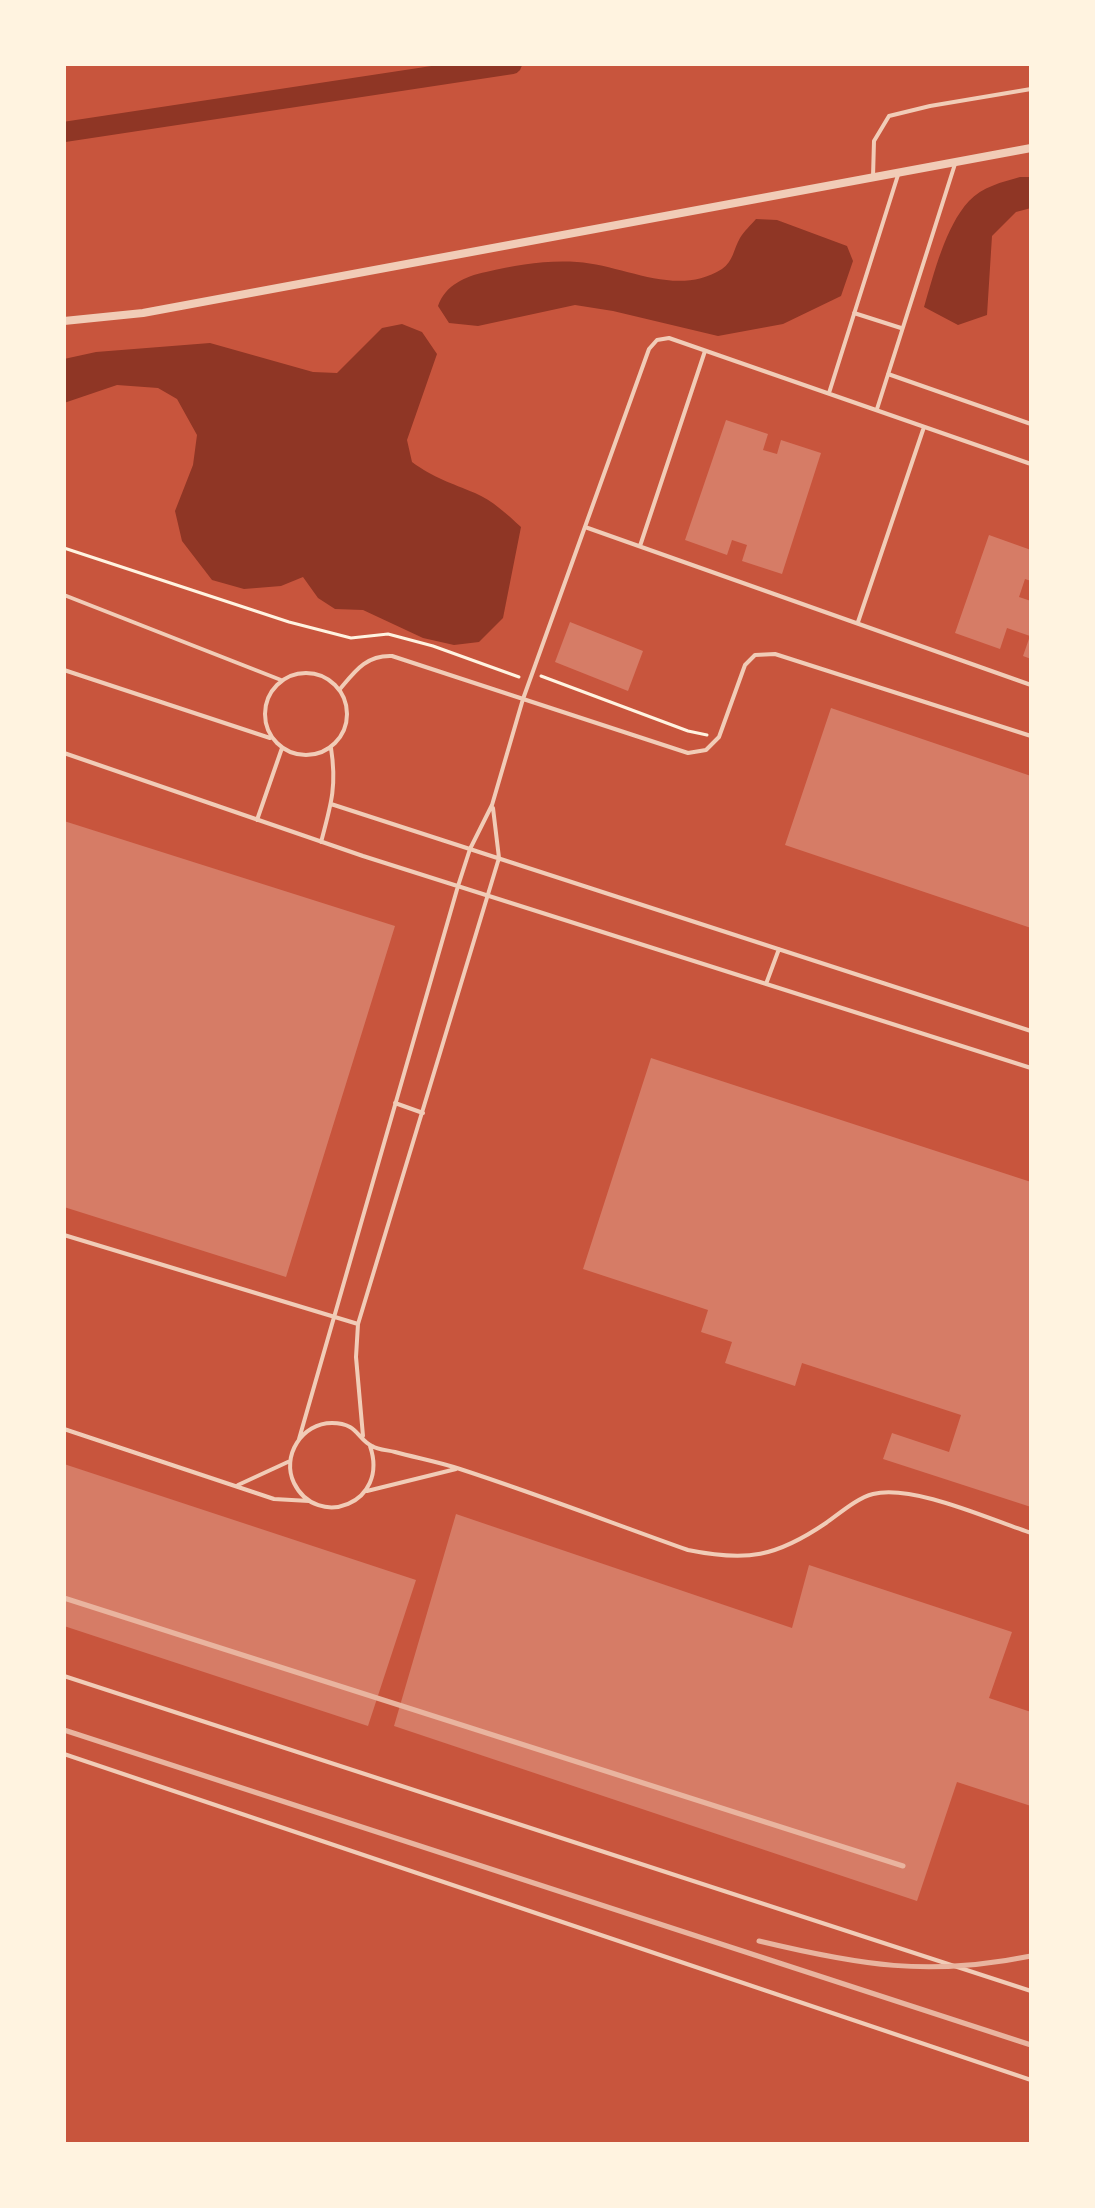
<!DOCTYPE html>
<html>
<head>
<meta charset="utf-8">
<style>
  body { margin:0 }
  #map { position:relative; width:1095px; height:2208px; overflow:hidden; background:#c8553d; font-family:Quicksand,sans-serif }
  canvas { display:block }
  .frame { position:absolute; inset:0; border:66px solid #fff3e0; pointer-events:none }
</style>
</head>
<body>
<div id="map">
<canvas width="1095" height="2208"></canvas>
<div class="frame"></div>
</div>
<script>
const ctx = document.querySelector('canvas').getContext('2d');
ctx.lineJoin = 'round';
function fillPath(path, color) {
  ctx.fillStyle = color;
  ctx.fill(path, 'evenodd');
}
function strokePath(path, color, width, dash) {
  ctx.strokeStyle = color;
  ctx.lineWidth = width;
  ctx.lineCap = dash ? 'butt' : 'round';
  ctx.setLineDash(dash || []);
  ctx.stroke(path);
}
fillPath(new Path2D(`
  M1020,177H1031V208L1016,212L992,236L987,315L958,325L924,307C934,274 945,227 969,201C982,187 1002,182 1020,177Z
  M756,219L777,220L847,246L853,261L841,296L783,324L718,336L613,311L575,305L478,326L449,323L438,306C445,285 466,276 486,272C517,265 545,260 577,262C625,265 676,298 722,269C733,262 734,248 740,238C744,231 751,225 756,219Z
  M402,324L422,332L437,354L407,440L412,462C434,478 451,483 475,493C493,501 507,514 521,527L503,618L479,642L454,645L423,638L363,610L335,609L318,598L303,577L281,586L244,589L212,580L182,541L175,511L193,465L197,435L177,399L158,388L117,385L64,403V359L96,352L210,343L313,372L337,373L382,328Z`), '#8f3625');
strokePath(new Path2D(`
  M64,132L512,64`), '#8f3625', 20);
fillPath(new Path2D(`
  M726,420L768,434L763,450L777,454L781,440L821,453L782,574L742,561L747,545L732,540L727,555L685,540Z
  M989,535L1031,550V581L1025,579L1019,597L1031,601V659L1023,656L1030,636L1007,628L1000,649L955,633Z
  M570,622L643,651L628,691L555,662Z
  M831,708L1031,776V928L785,845Z
  M64,821L395,926L286,1277L64,1207Z
  M651,1058L1031,1182V1507L883,1459L892,1433L949,1452L961,1415L802,1363L795,1386L725,1363L732,1342L701,1332L708,1310L583,1269Z
  M64,1464L416,1580L368,1726L64,1626Z
  M456,1514L792,1628L809,1565L1012,1632L989,1698L1031,1712V1806L957,1782L917,1901L394,1726Z`), '#d67c66');
strokePath(new Path2D(`
  M64,548L289,622L351,638L388,634L433,646L519,677
  M541,676L688,731L707,735`), '#fff3e0', 3);
strokePath(new Path2D(`
  M873,177L874,141L889,116L930,106L1031,89
  M854,313L901,328
  M888,374L1031,424
  M829,393L898,175
  M877,409L955,164
  M585,527L1031,685
  M640,546L705,351
  M64,595L281,680
  M858,622L924,427
  M64,670L270,738
  M265 714a41 41 0 1 1 82 0a41 41 0 1 1-82 0Z
  M340,689C355,671 366,655 392,656L688,753L706,750L719,737L745,665L755,655L775,654L1031,736
  M64,753L363,856L1031,1068
  M331,804L1031,1031
  M257,820L282,748
  M321,842C331,805 337,786 331,748
  M766,984L779,949
  M395,1103L423,1113
  M64,1235L358,1324
  M64,1429L274,1499L309,1501
  M363,1436L356,1357L358,1324L499,858L493,808
  M299,1439L458,886L470,849L492,805L523,699L649,349L657,340L669,338L1031,464
  M370,1446C390,1504 317,1530 294,1483C281,1456 302,1423 332,1423C358,1423 357,1439 372,1446C378,1450 388,1450 395,1452C417,1458 439,1462 460,1469C537,1494 612,1523 688,1550C747,1562 776,1557 826,1523C839,1514 857,1498 873,1494C913,1484 991,1520 1031,1533
  M238,1485L290,1461
  M367,1491L456,1469
  M64,1676L1031,1991
  M64,1754L1031,2080`), '#f1ccb7', 4);
strokePath(new Path2D(`
  M64,321L143,313L1031,148`), '#f1ccb7', 8);
strokePath(new Path2D(`
  M64,1598L903,1866
  M64,1730L1031,2045
  M759,1941C859,1965 928,1977 1031,1956`), '#e9b49f', 5);
</script>
</body>
</html>
